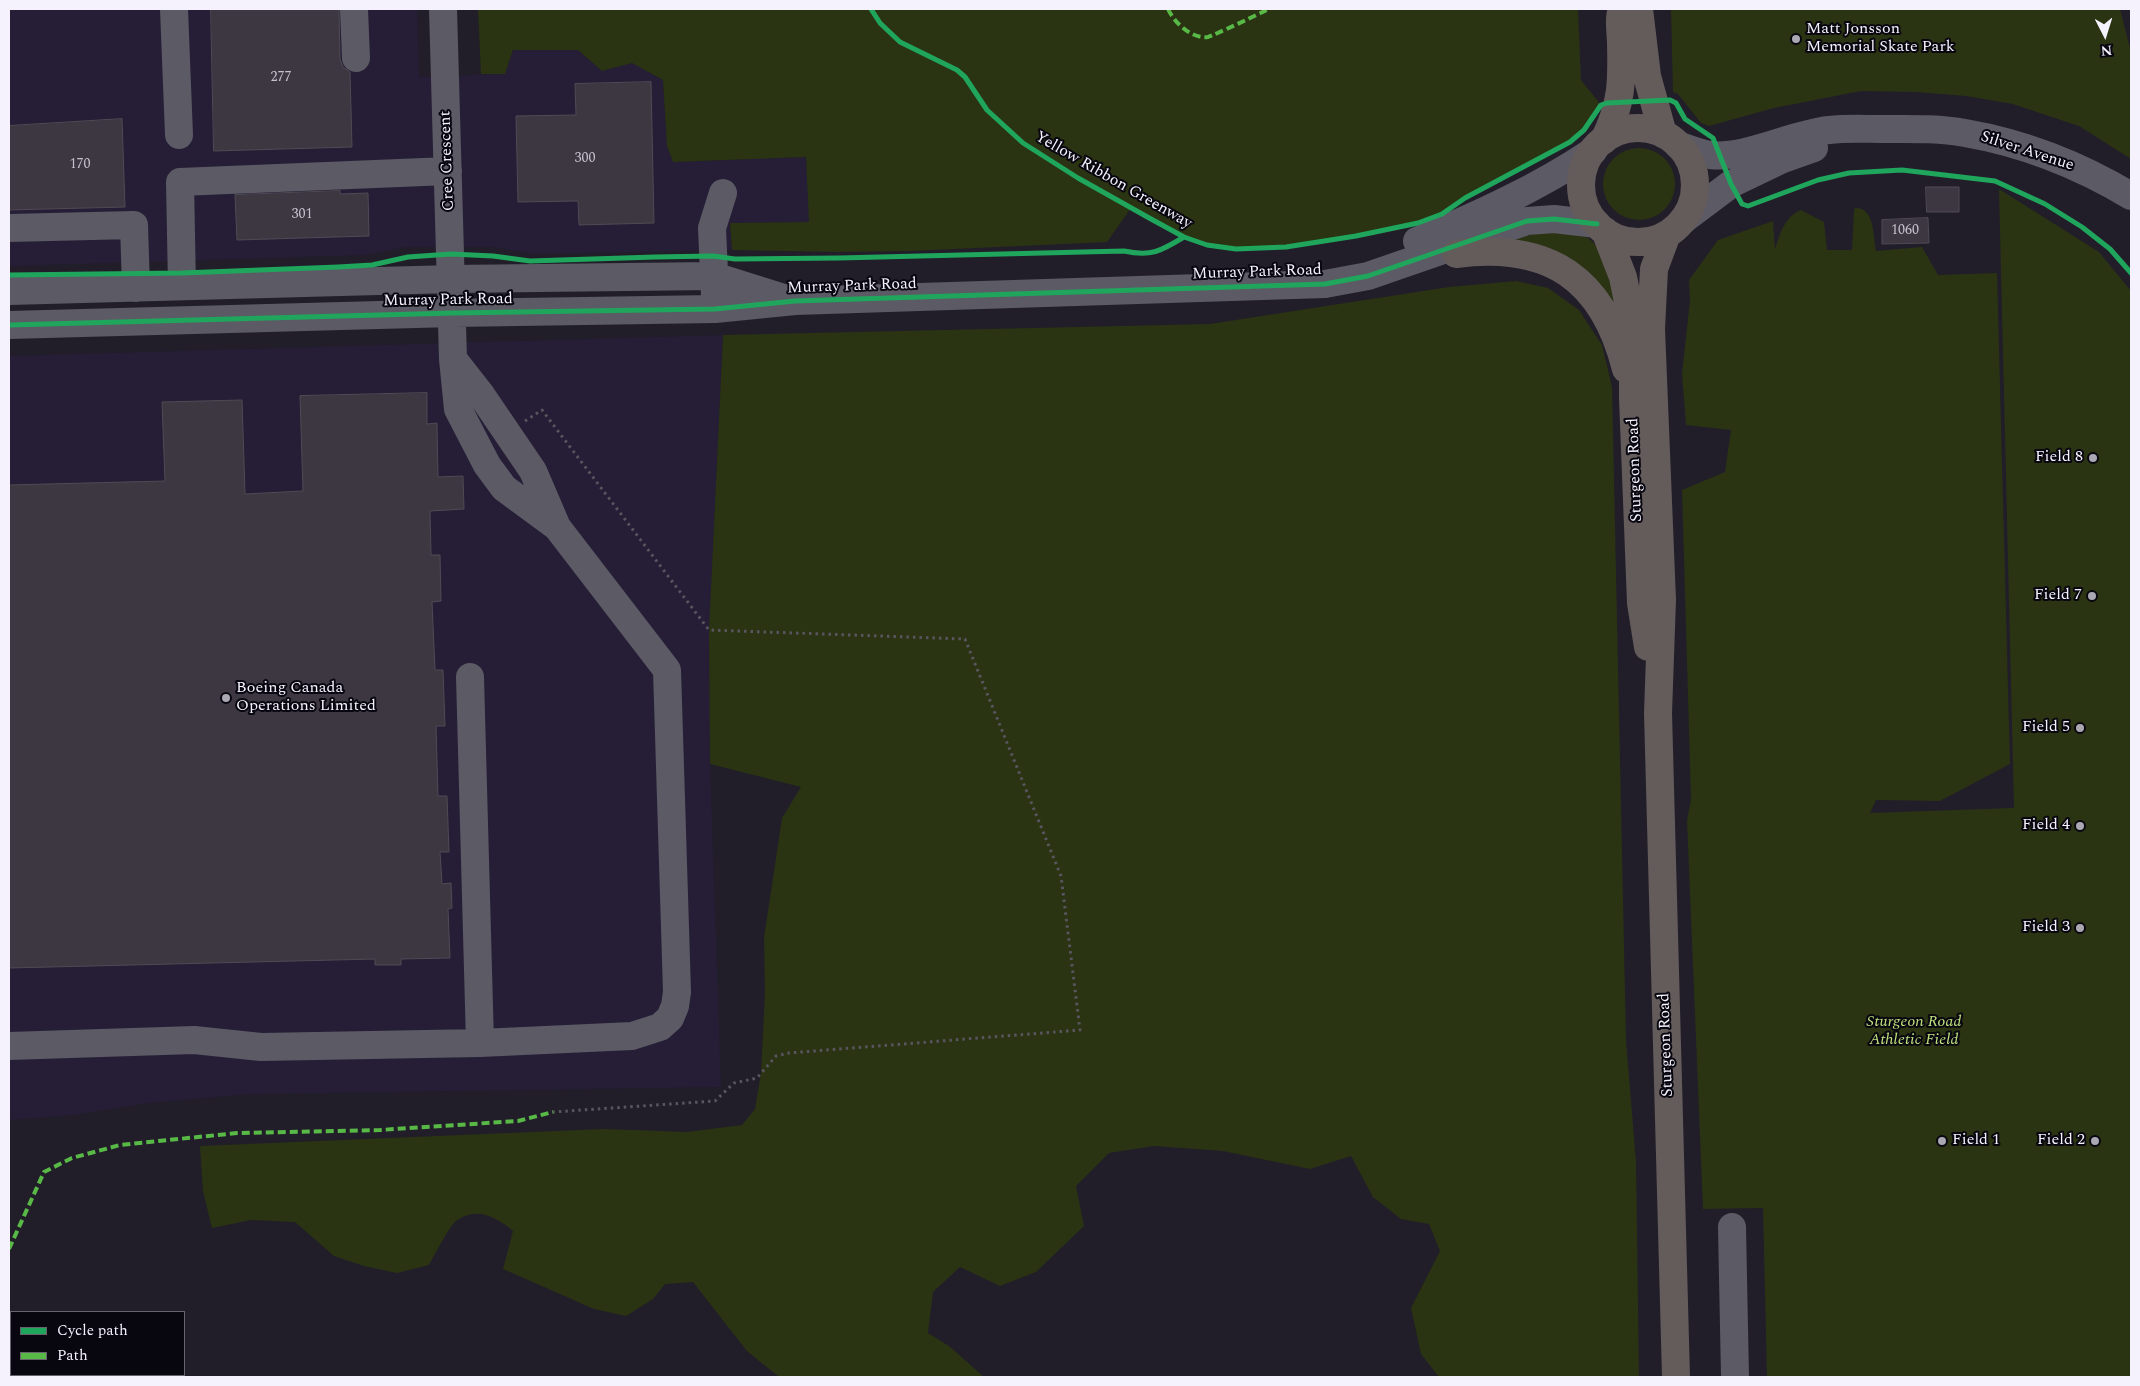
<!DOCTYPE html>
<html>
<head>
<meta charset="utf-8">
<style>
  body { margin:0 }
  #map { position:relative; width:2140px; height:1386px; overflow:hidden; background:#211e29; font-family:Spectral,serif }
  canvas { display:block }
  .frame { position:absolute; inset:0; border:10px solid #f5f2fe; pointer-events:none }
  .legend { position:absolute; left:10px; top:1311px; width:175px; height:65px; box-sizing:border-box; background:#08060e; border:1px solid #67646e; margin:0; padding:6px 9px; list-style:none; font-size:15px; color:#f5f2fe }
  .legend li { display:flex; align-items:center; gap:10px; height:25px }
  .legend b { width:25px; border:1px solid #67646e }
  .north { position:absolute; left:2080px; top:10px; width:50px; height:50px; -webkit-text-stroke:4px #08060e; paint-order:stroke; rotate:175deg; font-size:14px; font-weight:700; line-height:20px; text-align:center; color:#f5f2fe }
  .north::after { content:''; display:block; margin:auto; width:18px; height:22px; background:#f5f2fe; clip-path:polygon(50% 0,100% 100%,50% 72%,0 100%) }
</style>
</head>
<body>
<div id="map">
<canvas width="2140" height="1386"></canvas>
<div class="frame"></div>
<ul class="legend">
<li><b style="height:6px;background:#20a55d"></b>Cycle path</li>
<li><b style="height:6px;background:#58b947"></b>Path</li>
</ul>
<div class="north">N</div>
</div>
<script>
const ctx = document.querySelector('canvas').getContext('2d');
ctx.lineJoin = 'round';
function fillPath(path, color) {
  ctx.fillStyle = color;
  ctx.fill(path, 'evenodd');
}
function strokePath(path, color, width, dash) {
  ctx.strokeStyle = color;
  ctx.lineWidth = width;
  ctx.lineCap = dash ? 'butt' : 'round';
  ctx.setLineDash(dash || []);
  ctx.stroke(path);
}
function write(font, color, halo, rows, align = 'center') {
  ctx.font = font + ' Spectral,serif';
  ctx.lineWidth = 4;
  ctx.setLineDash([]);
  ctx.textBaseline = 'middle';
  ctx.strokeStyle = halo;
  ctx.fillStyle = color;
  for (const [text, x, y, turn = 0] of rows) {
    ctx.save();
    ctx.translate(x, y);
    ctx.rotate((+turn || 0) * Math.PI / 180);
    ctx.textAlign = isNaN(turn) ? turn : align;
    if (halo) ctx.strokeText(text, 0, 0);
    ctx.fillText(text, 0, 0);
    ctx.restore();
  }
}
fillPath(new Path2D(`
  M9,9H417L419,77L505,74L513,50H578L602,71L632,63L663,80L667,146L673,162L806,157L810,222L730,223L732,250L532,254L494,247H406L365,255L9,266Z
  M723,335L709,636L710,764L721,1087L250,1094L148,1103L73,1115L9,1120V356Z`), '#251e36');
fillPath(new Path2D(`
  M478,9H1578L1581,80L1601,105L1584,130L1570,142L1465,198L1442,214L1433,218L1418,223L1312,244L1258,249L1207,245L1184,237L1131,208L1107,242L911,251L838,252L732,250L730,223L809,222L806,157L673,162L667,146L663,80L632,63L602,71L578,50H513L505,74H481Z
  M1671,9H2120L2131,52V159L2079,126L2013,104L1966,96L1917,92L1861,91L1774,108L1709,126L1701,123L1678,94L1673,92Z
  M1603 184a36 36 0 1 1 72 0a36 36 0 1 1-72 0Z
  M1999,189L2099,252L2131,291V1377H1767L1763,1208L1703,1209L1687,820L1691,800L1682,490L1725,472L1731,430L1686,425L1682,374L1690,300L1689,280L1718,240L1773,221L1775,250C1779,235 1785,216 1801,210L1824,222L1827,250H1852L1854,211L1855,208C1875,207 1873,236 1876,251L1922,247L1938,275L1997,273L2010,764L1940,801L1876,800L1870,813L2014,808Z
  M1548,231C1558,232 1571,231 1580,234C1606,242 1613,288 1621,311L1517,243V238Z
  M1516,281L1548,288L1579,310L1602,345L1612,387L1626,1040L1636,1162L1639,1377H1439L1421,1354L1411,1308L1440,1251L1429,1224L1401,1219L1373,1197L1351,1156L1310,1169L1223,1151L1154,1146L1109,1153L1076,1186L1084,1226L1036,1272L1000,1286L960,1267L933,1292L928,1333L949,1346L984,1377H779L747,1351L693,1282L665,1284L653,1299L626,1316L594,1309L503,1269L513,1231C496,1217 477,1206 456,1221C450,1225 434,1256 429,1265L397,1273L364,1266L334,1256L295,1222L251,1220L212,1228L203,1191L200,1146L604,1129L687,1132L742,1125L755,1109L761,1073L765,993L764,938L782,818L801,787L710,764L709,630L723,335L1210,324L1449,287Z`), '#2a3413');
const building = new Path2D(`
  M211,9H339L340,59L343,67L350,72L352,147L214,151Z
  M651,82L654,223L579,225L578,201L518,202L516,116L576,115L575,84Z
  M122,119L125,207L9,210V126Z
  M1926,187H1959V212H1927Z
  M340,191V194L368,193L369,236L237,240L235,195Z
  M1928,218L1929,243L1882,244V220Z
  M427,393V424L437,423L438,477L463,476L464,509L430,511L431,555H440L441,601L432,602L435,670H443L445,726H436L438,796H447L449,852H440L442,884L451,883L452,908L448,909L450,958L401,959V965H375V959L9,968V485L165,481L162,402L242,400L245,494L303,491L300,396Z`);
fillPath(building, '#3c3740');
strokePath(building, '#4f4a53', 1);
strokePath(new Path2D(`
  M525,421L542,410L709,630L965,639L1061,876L1080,1030L789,1053L776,1056L757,1078L734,1083L715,1101L553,1112`), '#58555e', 3, [2.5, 4]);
strokePath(new Path2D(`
  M174,9L179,135
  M354,9L356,58
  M443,9L453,359L458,409L487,465L504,488L557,527
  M1678,145C1689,149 1699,153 1710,155C1746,159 1791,134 1829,130C1846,128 1864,129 1882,129C1910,129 1937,128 1965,133C2023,143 2081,166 2131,196
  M1683,220L1731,184L1783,159L1814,148
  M9,228L134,225L136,288
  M1417,241C1478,215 1538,188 1593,151
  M182,286L180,182L448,171
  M9,291L452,279L714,276L784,298
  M715,295L712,228L723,193
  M9,325L453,313L715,309L795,301L1325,284L1368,276L1527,221L1554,219L1597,224
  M470,677L480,1043
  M9,1046L194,1040L261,1047L480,1043L632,1036L660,1027L670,1018L675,1006L677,992L667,670L557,527L533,471L482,396L453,359
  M1732,1227L1735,1377`), '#5c5a64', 28);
strokePath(new Path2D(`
  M1639,9L1647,76L1663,134
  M1581 185a57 57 0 1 1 114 0a57 57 0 1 1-114 0Z
  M1604,140C1622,104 1622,82 1621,44C1621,33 1618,19 1622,9
  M1605,231L1623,277L1633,327V398L1641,603L1648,647
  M1667,234L1654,269L1651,329L1662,600L1658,713L1676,1377
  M1456,254C1549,242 1603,278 1626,369`), '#645b5b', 28);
strokePath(new Path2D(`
  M1168,9C1174,22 1191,39 1208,37C1212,36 1264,12 1268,9
  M9,1249L44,1172L72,1158L120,1145L237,1133L380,1130L518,1121L553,1112`), '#58b947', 4, [8, 4]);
strokePath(new Path2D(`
  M871,9L880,23L900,42L957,70L965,77L987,110L1023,143L1078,178L1151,219L1184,237L1207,245L1236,249L1286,247L1356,236L1418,223L1442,214L1465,198L1570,142L1584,130L1601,105L1607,103L1670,100L1676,103L1685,119L1713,138L1731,184L1742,204L1748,206L1818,180L1849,173L1902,170L1995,181L2045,204L2082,227L2110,249L2131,273
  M9,275L182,273L338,267L372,265L408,257L451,254L493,256L530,261L655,257L713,256L735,259L839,258L1124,251C1151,257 1161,251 1184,237
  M9,325L453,313L715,309L795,301L1325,284L1368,276L1527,221L1554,219L1597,224`), '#20a55d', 5);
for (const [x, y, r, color] of [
  [1796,39,5,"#aba8b3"],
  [2093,458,5,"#aba8b3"],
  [2092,596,5,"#aba8b3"],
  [226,698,5,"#aba8b3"],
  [2080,728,5,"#aba8b3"],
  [2080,826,5,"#aba8b3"],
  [2080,928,5,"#aba8b3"],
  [1942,1141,5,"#aba8b3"],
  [2095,1141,5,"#aba8b3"]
]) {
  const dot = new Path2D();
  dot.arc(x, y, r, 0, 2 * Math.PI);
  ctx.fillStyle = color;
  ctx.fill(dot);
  strokePath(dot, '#08060e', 2);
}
write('14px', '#c7c3ce', null, [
  ["277",281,78],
  ["300",585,159],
  ["170",80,165],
  ["301",302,215],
  ["1060",1905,231]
]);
write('16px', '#f5f2fe', '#08060e', [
  ["Matt Jonsson",1806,30,"left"],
  ["Memorial Skate Park",1806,48,"left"],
  ["Field 8",2083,458],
  ["Field 7",2082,596],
  ["Boeing Canada",236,689,"left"],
  ["Operations Limited",236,707,"left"],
  ["Field 5",2070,728],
  ["Field 4",2070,826],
  ["Field 3",2070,928],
  ["Field 1",1952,1141,"left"],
  ["Field 2",2085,1141]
], 'right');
write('16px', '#f5f2fe', '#08060e', [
  ["Silver Avenue",2027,152,18],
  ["Cree Crescent",448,161,-92],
  ["Yellow Ribbon Greenway",1113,181,30],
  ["Murray Park Road",1257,273,-2],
  ["Murray Park Road",852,287,-2],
  ["Murray Park Road",448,301,-1],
  ["Sturgeon Road",1636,470,-92],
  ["Sturgeon Road",1667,1045,-92]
]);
write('italic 16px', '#bfe27f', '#08060e', [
  ["Sturgeon Road",1914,1023],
  ["Athletic Field",1914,1041]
]);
</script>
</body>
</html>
